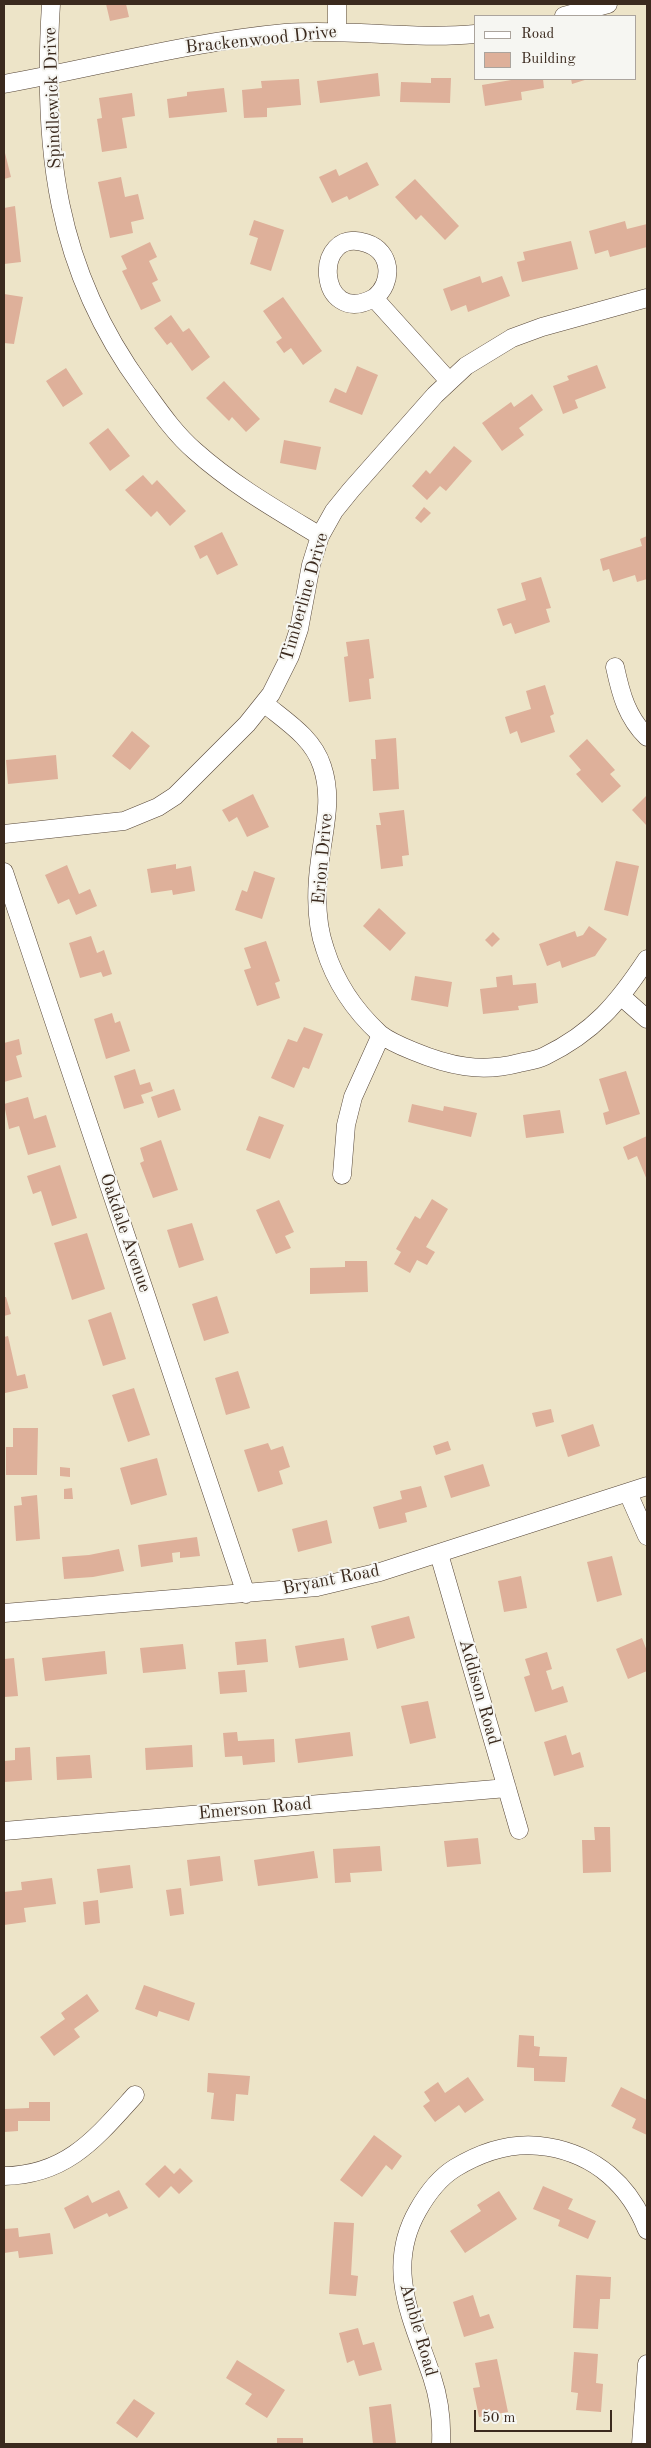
<!DOCTYPE html>
<html>
<head>
<meta charset="utf-8">
<style>
  body { margin:0 }
  #map { position:relative; width:651px; height:2448px; overflow:hidden; background:#ede4c8; font-family:"Old Standard TT",serif }
  canvas { display:block }
  .frame { position:absolute; inset:0; border:5px solid #3b2a1e; pointer-events:none }
  .legend { position:absolute; left:474px; top:15px; width:162px; height:65px; box-sizing:border-box; background:#f6f6f2; border:1px solid #aba49d; margin:0; padding:6px 9px; list-style:none; font-size:15px; color:#3b2a1e }
  .legend li { display:flex; align-items:center; gap:10px; height:25px }
  .legend b { width:25px; border:1px solid #aba49d }
  .scale { position:absolute; left:474px; top:2410px; width:138px; height:22px; box-sizing:border-box; border:2px solid #3b2a1e; border-top:0; padding-left:6px; font-size:15px; line-height:18px; white-space:nowrap; color:#3b2a1e; -webkit-text-stroke:4px #f6f6f2; paint-order:stroke }
</style>
</head>
<body>
<div id="map">
<canvas width="651" height="2448"></canvas>
<div class="frame"></div>
<ul class="legend">
<li><b style="height:6px;background:#fff"></b>Road</li>
<li><b style="height:14px;background:#deb09a"></b>Building</li>
</ul>
<div class="scale">50 m</div>
</div>
<script>
const ctx = document.querySelector('canvas').getContext('2d');
ctx.lineJoin = 'round';
function fillPath(path, color) {
  ctx.fillStyle = color;
  ctx.fill(path, 'evenodd');
}
function strokePath(path, color, width, dash) {
  ctx.strokeStyle = color;
  ctx.lineWidth = width;
  ctx.lineCap = dash ? 'butt' : 'round';
  ctx.setLineDash(dash || []);
  ctx.stroke(path);
}
function write(font, color, halo, rows, align = 'center') {
  ctx.font = font + ' "Old Standard TT",serif';
  ctx.lineWidth = 4;
  ctx.setLineDash([]);
  ctx.textBaseline = 'middle';
  ctx.strokeStyle = halo;
  ctx.fillStyle = color;
  for (const [text, x, y, turn = 0] of rows) {
    ctx.save();
    ctx.translate(x, y);
    ctx.rotate((+turn || 0) * Math.PI / 180);
    ctx.textAlign = isNaN(turn) ? turn : align;
    if (halo) ctx.strokeText(text, 0, 0);
    ctx.fillText(text, 0, 0);
    ctx.restore();
  }
}
fillPath(new Path2D(`
  M106,4H126L129,17L110,21Z
  M378,73L380,96L320,103L317,81Z
  M431,78H451L450,103L400,102L401,82L431,83Z
  M299,79L301,105L267,108V117L244,118L242,90L262,88L261,81Z
  M517,79H543L544,88L521,92L522,100L485,106L482,85Z
  M571,79H588L572,84Z
  M224,88L227,112L169,118L167,99L187,96V92Z
  M132,93L135,116L122,118L127,148L102,152L97,119L102,118L99,98Z
  M4,149L11,177L4,179Z
  M367,162L379,185L349,200L347,196L332,203L319,177L336,169L339,176Z
  M121,177L125,197L138,194L144,219L131,222L133,233L110,238L98,182Z
  M415,179L459,226L445,240L421,215L416,220L395,197Z
  M15,206L21,262L4,264V208Z
  M254,220L284,230L271,271L250,264L258,238L249,235Z
  M625,221L627,229L647,224V247L610,257L608,250L595,254L589,231Z
  M571,241L578,269L522,282L517,262L525,260L523,252Z
  M150,242L157,257L149,261L158,280L152,283L161,301L141,310L122,271L127,269L121,256Z
  M480,276L482,283L502,276L510,296L468,312L466,305L451,311L443,289Z
  M4,294L23,297L14,344L4,343Z
  M283,297L322,351L303,365L291,348L284,353L276,342L282,338L263,311Z
  M171,315L183,332L189,328L210,357L192,371L171,342L167,345L154,328Z
  M597,365L606,388L575,400L578,408L563,414L553,386L569,380L567,376Z
  M357,366L378,375L362,415L329,402L335,388L346,393Z
  M66,368L83,394L63,407L46,381Z
  M224,381L260,419L246,432L232,417L229,421L206,398Z
  M532,394L543,410L519,428L524,435L502,451L482,423L511,402L514,407Z
  M108,428L130,456L110,471L89,443Z
  M284,440L321,447L316,470L280,463Z
  M454,446L472,461L446,491L440,486L427,500L412,486L426,470L430,474Z
  M143,475L152,485L157,480L186,511L170,526L157,511L151,517L125,490Z
  M424,507L431,513L421,523L415,518Z
  M222,532L238,565L217,575L207,555L200,559L194,546Z
  M647,536V579L637,582L635,575L613,582L609,569L603,571L600,559L642,546L640,539Z
  M541,577L551,608L546,609L550,622L515,634L511,623L503,626L497,609L526,600L521,583Z
  M369,639L374,678L369,679L371,699L349,702L344,657L348,656L346,642Z
  M545,685L554,714L550,716L555,732L521,743L517,731L510,734L505,717L531,709L526,691Z
  M132,731L150,746L130,770L112,756Z
  M396,738L399,789L373,791L371,759H376L375,740Z
  M587,739L615,770L610,774L621,786L602,803L576,774L581,770L569,756Z
  M56,755L58,779L8,784L6,760Z
  M253,794L269,827L247,837L237,817L229,822L222,810Z
  M647,795V826L632,810Z
  M404,810L409,855L402,856L403,866L381,869L376,825H381L379,813Z
  M616,861L639,866L628,916L604,910Z
  M176,864V869L191,866L195,891L173,895L172,890L151,893L147,869Z
  M67,865L79,894L90,889L97,906L76,915L69,899L58,904L45,875Z
  M254,871L275,878L262,919L235,910L242,890L247,892Z
  M379,908L406,933L390,951L363,926Z
  M589,926L607,939L595,956L562,968L560,961L547,966L539,944L575,931L577,937L583,935Z
  M493,932L500,939L492,947L485,940Z
  M91,936L97,953L104,950L112,974L103,977L101,972L80,978L69,943Z
  M266,941L280,981L275,983L280,998L257,1006L244,970L251,968L244,948Z
  M512,975L513,985L536,983L538,1003L518,1006L519,1010L483,1014L480,989L497,987L496,977Z
  M415,976L452,982L448,1007L411,1000Z
  M112,1013L115,1023L120,1021L130,1051L106,1059L94,1019Z
  M304,1027L323,1034L309,1069L303,1067L294,1088L271,1078L288,1039L297,1042Z
  M19,1039L22,1054L16,1056L22,1077L4,1082V1043Z
  M135,1069L140,1085L150,1082L153,1091L141,1095L144,1103L124,1109L114,1076Z
  M626,1071L640,1114L606,1125L603,1113L609,1111L599,1079Z
  M174,1089L181,1110L158,1118L151,1097Z
  M28,1097L34,1119L46,1115L56,1147L28,1155L19,1126L9,1129L4,1104Z
  M412,1104L443,1111L444,1106L477,1113L471,1137L408,1122Z
  M560,1110L564,1133L526,1138L523,1115Z
  M259,1116L284,1125L270,1159L246,1150Z
  M647,1136V1180L637,1156L628,1160L623,1147Z
  M161,1140L178,1190L153,1198L140,1163L144,1161L140,1148Z
  M60,1165L77,1218L52,1226L41,1191L33,1194L27,1176Z
  M432,1199L448,1209L426,1247L435,1252L427,1265L417,1260L410,1273L394,1264L401,1252L396,1249L415,1216L420,1219Z
  M279,1200L294,1232L285,1236L291,1248L276,1254L256,1210Z
  M192,1223L204,1260L179,1268L167,1230Z
  M87,1233L105,1289L72,1300L54,1243Z
  M345,1261H367L368,1292L310,1294V1268L345,1267Z
  M217,1296L229,1333L204,1341L192,1304Z
  M4,1297H6L11,1314L4,1316Z
  M111,1312L126,1359L103,1366L88,1320Z
  M8,1336L17,1376L25,1374L28,1388L5,1393L4,1337Z
  M238,1371L250,1408L226,1415L215,1378Z
  M134,1388L150,1435L128,1442L112,1395Z
  M551,1409L554,1422L536,1427L532,1413Z
  M593,1424L600,1446L568,1457L561,1435Z
  M13,1428H38L37,1475H6V1447H13Z
  M448,1441L451,1450L436,1455L433,1446Z
  M268,1443L271,1450L283,1446L290,1467L279,1471L283,1484L258,1492L244,1450Z
  M157,1458L167,1495L131,1505L120,1468Z
  M483,1464L490,1486L451,1498L444,1476Z
  M60,1467L70,1468V1477L60,1476Z
  M421,1486L427,1507L405,1513L407,1522L379,1529L373,1507L402,1499L400,1491Z
  M72,1488L73,1499H64V1489Z
  M37,1495L40,1539L16,1541L14,1506L22,1505L21,1497Z
  M327,1520L332,1543L298,1552L292,1529Z
  M197,1537L200,1556L180,1558V1552L172,1553L173,1562L141,1567L138,1545Z
  M119,1549L124,1571L93,1577L64,1579L62,1557L89,1555Z
  M612,1556L622,1595L597,1602L587,1562Z
  M521,1576L527,1608L504,1612L498,1581Z
  M409,1616L415,1638L377,1649L371,1626Z
  M344,1638L348,1660L299,1668L295,1646Z
  M642,1638L647,1651V1671L628,1679L616,1649Z
  M266,1639L268,1662L237,1665L235,1642Z
  M183,1644L186,1669L143,1673L140,1648Z
  M105,1651L107,1674L45,1681L42,1658Z
  M547,1652L552,1669L546,1671L552,1690L563,1686L568,1702L535,1712L524,1677L530,1675L525,1659Z
  M14,1658L18,1696L4,1697V1659Z
  M245,1670L247,1692L220,1694L218,1672Z
  M428,1701L436,1738L410,1744L401,1706Z
  M237,1732L238,1741L274,1739L275,1762L243,1765L242,1756L225,1757L223,1733Z
  M350,1732L353,1756L298,1763L295,1739Z
  M566,1735L572,1755L580,1752L584,1767L554,1776L544,1742Z
  M192,1745L193,1767L146,1770L145,1748Z
  M30,1747L32,1780L4,1782V1761L15,1760V1748Z
  M90,1755L92,1778L57,1780L56,1757Z
  M594,1827H610L611,1872L583,1873L582,1840H595Z
  M478,1838L481,1864L447,1867L444,1841Z
  M380,1846L382,1871L350,1873L351,1882L335,1883L333,1849Z
  M314,1851L318,1878L258,1886L254,1860Z
  M220,1856L223,1881L190,1886L187,1860Z
  M130,1865L133,1888L100,1893L97,1869Z
  M52,1878L56,1904L24,1908L26,1922L4,1925V1892L22,1890L21,1882Z
  M181,1888L184,1914L170,1916L166,1890Z
  M98,1900L100,1923L85,1925L83,1902Z
  M144,1985L195,2003L189,2021L159,2011L157,2017L135,2009Z
  M87,1994L99,2011L74,2029L80,2037L54,2056L40,2037L65,2019L61,2013Z
  M519,2035L534,2036V2046L540,2047L539,2056L567,2057L565,2082L534,2081V2068L517,2067Z
  M208,2073L250,2076L248,2095L236,2094L234,2121L211,2119L214,2093L207,2092Z
  M468,2077L484,2100L465,2113L459,2105L435,2122L423,2106L430,2101L424,2092L438,2082L445,2093Z
  M621,2087L647,2100V2135L632,2128L636,2119L611,2106Z
  M29,2102H50V2121H18V2131L4,2132V2109L29,2108Z
  M374,2135L402,2156L392,2170L386,2165L362,2197L340,2180Z
  M165,2165L174,2174L180,2168L193,2181L179,2194L171,2186L159,2198L145,2184Z
  M543,2186L573,2199L568,2209L596,2221L588,2239L558,2226L560,2220L533,2209Z
  M119,2190L128,2208L109,2217L107,2213L74,2229L64,2208L88,2195L92,2203Z
  M499,2191L517,2219L465,2253L450,2231L481,2211L477,2205Z
  M334,2222L354,2223L351,2275L358,2276L356,2296L329,2294Z
  M18,2228L19,2237L50,2233L53,2254L19,2258L18,2251L4,2253V2229Z
  M576,2275L611,2277L610,2299H600L598,2329L573,2328Z
  M473,2295L480,2317L489,2314L494,2328L464,2337L453,2302Z
  M358,2328L363,2345L374,2342L382,2370L359,2376L354,2360L347,2363L339,2333Z
  M574,2352L598,2354L596,2383L603,2384L601,2412L576,2410L578,2393L571,2392Z
  M497,2359L508,2412L479,2417L473,2388L480,2387L475,2363Z
  M237,2360L285,2390L267,2418L245,2404L252,2394L226,2378Z
  M134,2399L155,2413L137,2438L116,2423Z
  M391,2404L396,2443L373,2444L369,2407Z
  M277,2438H303V2444H277Z`), '#deb09a');
const street = new Path2D(`
  M51,4C42,147 55,268 142,387C158,409 174,433 195,451C233,485 277,510 320,536
  M337,4V31
  M564,16L608,4
  M4,84C98,67 189,42 285,33C348,28 412,40 475,34
  M374,298C317,329 311,225 366,243C392,251 394,283 374,298L449,381
  M615,667C621,695 627,717 647,737
  M265,704C287,722 313,738 322,766C333,798 324,828 320,860C316,889 315,921 325,949C335,981 355,1011 380,1034C389,1041 403,1047 413,1051C449,1066 481,1073 519,1063C528,1061 537,1060 545,1056C594,1032 618,1003 647,959
  M4,834L124,821L158,807L175,796L247,724L271,694L290,656L299,629L311,565L320,536L334,511L351,490L435,395L466,366L512,338L542,327L647,298
  M4,872L246,1594
  M622,997L647,1019
  M342,1175L346,1125L353,1097L381,1035
  M628,1493L647,1536
  M439,1554L519,1830
  M4,1613L317,1587L380,1572L647,1486
  M4,1831L507,1788
  M4,2176C67,2175 96,2138 135,2095
  M441,2444C442,2422 439,2398 432,2377C413,2320 384,2269 418,2210C427,2194 439,2178 455,2168C483,2151 515,2141 548,2147C596,2155 630,2186 647,2230
  M641,2444L647,2364`);
strokePath(street, '#564638', 19);
strokePath(street, '#fff', 18);
write('18px', '#3b2a1e', '#f6f6f2', [
  ["Brackenwood Drive",261,40,-6],
  ["Spindlewick Drive",53,98,-92],
  ["Timberline Drive",305,597,-74],
  ["Erion Drive",323,859,-85],
  ["Oakdale Avenue",125,1233,71],
  ["Bryant Road",331,1580,-11],
  ["Addison Road",479,1692,74],
  ["Emerson Road",255,1809,-5],
  ["Amble Road",418,2330,74]
]);
</script>
</body>
</html>
